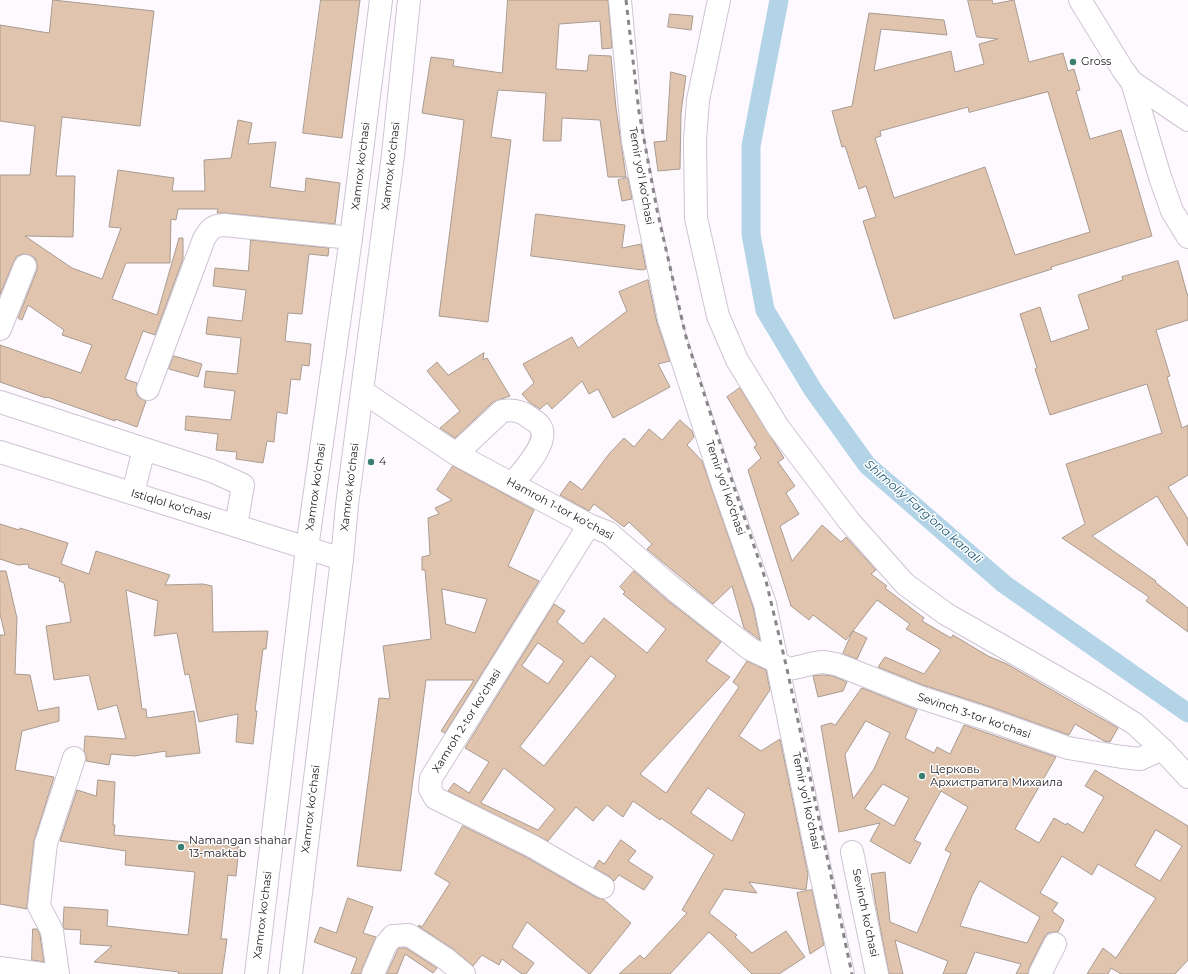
<!DOCTYPE html>
<html>
<head>
<meta charset="utf-8">
<style>
  body { margin:0 }
  canvas { display:block; background:#fdf9ff }
</style>
</head>
<body>
<canvas width="1188" height="974"></canvas>
<script>
const ctx = document.querySelector('canvas').getContext('2d');
ctx.lineJoin = 'round';
function strokePath(path, color, width, dash) {
  ctx.strokeStyle = color;
  ctx.lineWidth = width;
  ctx.lineCap = dash ? 'butt' : 'round';
  ctx.setLineDash(dash || []);
  ctx.stroke(path);
}
function fillPath(path, color) {
  ctx.fillStyle = color;
  ctx.fill(path, 'evenodd');
}
function write(font, color, halo, rows, align = 'center') {
  ctx.font = font + ' Montserrat,sans-serif';
  ctx.lineWidth = 3;
  ctx.setLineDash([]);
  ctx.textBaseline = 'middle';
  ctx.strokeStyle = halo;
  ctx.fillStyle = color;
  for (const [text, x, y, turn = 0] of rows) {
    ctx.save();
    ctx.translate(x, y);
    ctx.rotate((+turn || 0) * Math.PI / 180);
    ctx.textAlign = isNaN(turn) ? turn : align;
    if (halo) ctx.strokeText(text, 0, 0);
    ctx.fillText(text, 0, 0);
    ctx.restore();
  }
}
strokePath(new Path2D(`
  M779,0L751,146V234L765,310L813,390L867,465L1004,584L1188,713`), '#b3d4e7', 19);
const building = new Path2D(`
  M53,0L154,11L140,126L62,117L56,176H75L73,237L25,236L72,268L102,279L121,228L109,227L118,170L174,178L172,191H205L204,160L231,158L238,120L252,123L248,144L276,142L270,187L305,192L306,178L340,183L335,224L225,213H217L218,209H178L176,220L171,219L170,263H126L112,299L157,315L179,238H183V259L155,335L143,331L125,379L137,383L136,391L138,397L146,401L137,427L115,419V421L47,397L46,398L0,382V345L81,373L92,345L62,335L64,330L28,305L22,320L18,318L37,270V264L35,258L30,255L23,254L17,256L14,261L0,295V175H30L35,126L0,121V25L49,33Z
  M321,0H360L342,138L303,133Z
  M508,0H608L612,48L602,49L600,21L559,24L556,69L587,71L589,55L611,56L616,108L626,177H608L600,120L562,118L561,141H543L546,93L498,90L491,137L511,140L488,322L439,316L464,120L422,113L431,57L454,60L453,66L502,73Z
  M968,0H992L993,4L1014,0L1029,62L1063,53L1068,71L1074,69L1080,90L1076,91L1090,139L1121,130L1152,236L1051,267L1052,269L894,319L863,221L876,217L866,186L859,189L845,146L842,147L832,111L852,106L869,13L944,20L947,35L881,29L874,71L951,51L955,72L984,64L979,44L998,39L977,37ZM1048,92L1090,232L1015,255L985,167L894,198L875,138L881,136L880,131L968,107L969,112Z
  M670,14L693,16L691,30L668,27Z
  M671,72L686,76L681,113L680,169L658,171L654,142L666,141Z
  M628,178L632,199L622,201L618,180Z
  M536,214L625,225L622,248L641,244L646,269L642,270L531,256Z
  M251,240L329,248L328,256L309,254L302,314L288,313L285,341L311,344L309,366L302,365L300,380L291,379L287,414L277,412L274,442L267,441L263,463L236,459L237,452L216,450L218,434L185,430L186,416L231,420L235,391L204,387L206,371L237,374L241,338L206,334L208,317L242,321L246,290L213,286L215,268L248,271Z
  M1178,261L1188,297V320L1156,330L1170,376L1167,377L1182,428L1188,425V475L1168,487L1188,519V546L1157,496L1092,536L1156,581L1155,582L1188,608V632L1146,601L1149,597L1062,538L1085,524L1066,464L1162,433L1147,384L1050,415L1035,369L1037,368L1020,314L1040,307L1051,342L1089,329L1078,295L1123,280L1122,277Z
  M648,280L657,323L670,361L658,364L670,387L613,418L598,389L589,394L582,381L552,409L547,403L540,409L529,402L522,394L534,383L523,364L572,337L578,348L627,311L619,292Z
  M484,353L483,360L487,358L510,396L493,402L455,438L440,428L460,411L427,371L437,362L448,375Z
  M174,356L202,364L198,377L169,369Z
  M740,388L784,458L778,462L795,486L786,493L799,514L780,526L792,561L822,525L841,542L846,537L876,570L871,574L887,586L885,588L924,618L922,621L951,638L953,635L988,656L1007,664L1118,728L1110,742L1104,741L1075,724L1069,735L991,707L923,685L878,667L885,657L924,674L941,650L906,629L910,624L877,600L846,640L813,615L809,620L791,606L748,470L761,458L754,447L757,445L727,397Z
  M680,420L692,431L694,437L687,445L702,461L753,607L760,640L744,628L732,586L713,604L647,549L652,544L629,522L624,527L594,504L589,511L560,495L570,481L582,490L609,454L624,438L634,447L649,429L662,440Z
  M453,466L534,510L508,566L539,581L445,733L441,731L474,680H426L401,871L357,866L379,698L390,699L383,646L431,639L425,570H422V557L430,555L428,518L439,514L435,508L452,500L437,490ZM442,589L487,599L475,633L446,624Z
  M0,524L19,530L20,528L68,543L61,564L89,574L96,551L170,575L165,585L203,584L212,586L213,632L268,631L266,649H263L255,711H257L253,744L236,742L238,714L199,722L189,674L185,675L177,633L154,636L158,601L126,590L142,709H146L147,718L194,711L200,753L166,757V751L134,756L111,754L109,765L86,761V756L84,751L85,736L126,739L117,705L98,710L89,675L54,680L46,626L71,622L64,583L59,581L60,578L29,568L28,564L18,565L0,559Z
  M0,571H6L17,618L15,674L30,675L38,711L59,707V721L22,731L15,770L54,777L34,841L27,905V909L0,904V635H5L0,614Z
  M634,571L667,600L721,642L706,661L730,677L640,774L666,793L739,687L733,682L747,661L766,670L770,690L739,736L761,751L780,739L808,874L806,890L749,882L757,893L724,889L709,913L737,935L735,937L752,953L786,931L805,957L779,974H752L726,948L709,932L670,974H619L640,955L644,959L687,913L682,910L714,855L661,818L660,820L633,801L623,817L607,805L593,821L576,807L548,841L448,791L454,783L469,793L489,762L465,748L554,604L565,611L557,622L583,644L604,618L647,653L666,629L623,594L625,592L620,587ZM538,643L564,661L548,684L522,666ZM591,656L616,676L544,766L520,747ZM504,768L555,809L538,830L481,803ZM708,788L745,814L732,841L691,813Z
  M853,631L867,638L857,659L843,654Z
  M824,675L833,676L847,682L843,691L818,697L813,676Z
  M862,688L917,710L905,738L934,753L937,747L950,754L964,725L1056,757L1015,829L1039,843L1054,818L1066,825L1067,823L1083,833L1104,797L1085,786L1095,770L1188,826V960L1175,974H1121L1111,968L1108,974H1087L1103,948L1116,958L1156,898L1098,864L1092,875L1062,856L1040,893L1058,903L1052,911L1064,920L1058,932H1054L1048,933L1044,938L1029,968L1028,974H1016L1021,964L975,952L966,974H943L948,961L895,940L903,974H889L875,900L871,874L885,872L890,922L917,933L951,853L945,850L968,807L941,791L914,840L921,843L910,864L870,841L880,823L839,832L821,726L831,723L835,725ZM866,721L890,733L874,769L853,799L845,755ZM883,784L909,798L894,826L865,809ZM1156,830L1182,846L1160,881L1135,866ZM980,881L1040,917L1027,943L960,926L972,896Z
  M98,780L115,782L113,825H115L114,835L239,847L236,876L228,875L221,939H227L222,974H178L179,972L94,962L112,946L80,944L81,930L64,929L63,925L64,907L108,910L107,926L188,935L195,872L125,865L126,851L60,841L77,790L96,796Z
  M463,826L526,857L597,898L603,899L631,923L590,974H589L527,922L512,947L534,963L526,974H522L502,959L499,965L482,955L473,966L453,949L418,926L419,925L422,927L450,883L435,874Z
  M621,840L636,851L628,861L653,877L644,890L619,875L614,881L609,876L594,868L599,860L604,864Z
  M812,890L824,945L810,954L797,893Z
  M348,898L373,907L363,933L376,937L362,969L361,974H351L357,958L314,942L320,927L336,933Z
  M33,929H37L40,935L44,962L32,960Z
  M399,948H406L437,968L433,973L405,954L397,974H387Z`);
fillPath(building, '#e0c4ad');
strokePath(building, '#a99b90', 1);
const minor = new Path2D(`
  M620,0L633,142L669,319L722,482L765,604L818,861L843,974
  M719,0L698,100L695,140L696,218L718,316L737,360L778,427L849,521L905,584L946,614L1100,702L1135,724L1162,749L1188,777
  M1132,82L1160,177L1172,211L1188,237
  M0,329L25,266
  M148,389L204,239C209,230 213,225 224,225L351,238
  M362,391L456,454L589,525L609,533L675,590L750,649L778,662L787,669C800,668 812,662 823,662C827,662 832,664 836,664L919,697L987,719L1068,748L1122,757L1140,759L1162,749
  M0,402L212,471L243,485L236,526
  M0,452L342,559
  M456,454L502,411C514,409 523,411 533,420C535,421 538,423 540,426C551,441 522,472 512,484
  M133,493L144,449
  M589,525L431,778L430,789L435,798L532,846L603,887
  M852,852L877,974
  M0,968L42,974
  M58,974L52,931L39,906L46,843L74,758
  M373,974L386,944L393,936L409,935L446,959L464,974
  M1040,974L1055,944`);
const major = new Path2D(`
  M1080,0L1123,70L1132,82L1188,120
  M256,974L307,548L351,238L381,0
  M291,974L342,559L347,505L393,155L409,0`);
strokePath(minor, '#cec4d2', 24);
strokePath(major, '#cec4d2', 24);
strokePath(minor, '#fff', 22);
strokePath(major, '#fff', 22);
strokePath(new Path2D(`
  M626,0L639,112L657,210L686,337L734,487L766,581L787,669L852,974`), '#89858a', 3, [5, 5]);
for (const [x, y, r, color] of [
  [1073,62,4,"#3b7f73"],
  [371,462,4,"#3b7f73"],
  [922,776,4,"#3b7f73"],
  [181,847,4,"#3b7f73"]
]) {
  const dot = new Path2D();
  dot.arc(x, y, r, 0, 2 * Math.PI);
  ctx.fillStyle = color;
  ctx.fill(dot);
  strokePath(dot, '#fff', 1.5);
}
write('11px', '#1c181d', '#fff', [
  ["Gross",1081,62],
  ["4",379,462],
  ["Церковь",930,770],
  ["Архистратига Михаила",930,783],
  ["Namangan shahar",189,841],
  ["13-maktab",189,854]
], 'left');
write('11px', '#1c181d', '#fff', [
  ["Xamrox ko'chasi",361,166,-83],
  ["Xamrox koʻchasi",391,166,-83],
  ["Temir yoʻl koʻchasi",641,176,80],
  ["Xamrox ko'chasi",316,487,-82],
  ["Xamrox koʻchasi",350,487,-83],
  ["Temir yoʻl koʻchasi",725,488,71],
  ["Istiqlol koʻchasi",171,505,17],
  ["Hamroh 1-tor koʻchasi",560,509,28],
  ["Sevinch 3-tor koʻchasi",974,716,19],
  ["Xamroh 2-tor koʻchasi",467,721,-58],
  ["Temir yoʻl koʻchasi",806,801,78],
  ["Xamrox koʻchasi",311,809,-83],
  ["Sevinch koʻchasi",865,913,78],
  ["Xamrox ko'chasi",263,915,-83]
]);
write('italic 12px', '#245d78', '#fff', [
  ["Shimoliy Fargʻona kanali",923,512,41]
]);
</script>
</body>
</html>
